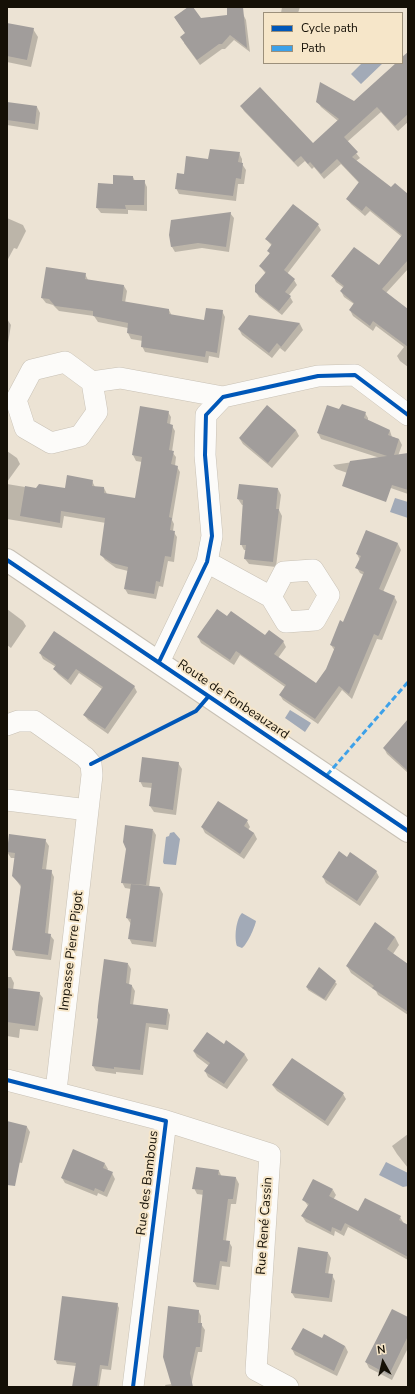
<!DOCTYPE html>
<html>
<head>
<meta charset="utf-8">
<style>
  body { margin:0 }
  #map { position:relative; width:415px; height:1394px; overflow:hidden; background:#ece3d4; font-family:"Nunito Sans",sans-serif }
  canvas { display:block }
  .frame { position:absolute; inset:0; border:8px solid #151006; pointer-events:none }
  .legend { position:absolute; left:263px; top:12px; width:140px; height:52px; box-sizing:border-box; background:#f6e6c9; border:1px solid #9c907b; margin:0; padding:5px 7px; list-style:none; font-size:12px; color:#151006 }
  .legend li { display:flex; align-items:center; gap:8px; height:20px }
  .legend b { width:20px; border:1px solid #9c907b }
  .north { position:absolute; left:363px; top:1342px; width:40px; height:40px; -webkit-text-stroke:3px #f6e6c9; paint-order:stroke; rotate:352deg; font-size:11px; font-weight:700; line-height:16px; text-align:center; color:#151006 }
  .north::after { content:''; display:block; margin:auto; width:14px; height:18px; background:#151006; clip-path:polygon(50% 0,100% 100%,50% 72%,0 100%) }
</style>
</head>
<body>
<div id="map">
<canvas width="415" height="1394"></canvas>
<div class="frame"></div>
<ul class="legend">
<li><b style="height:5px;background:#0057b8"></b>Cycle path</li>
<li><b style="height:5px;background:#3da1e9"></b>Path</li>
</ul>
<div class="north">N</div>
</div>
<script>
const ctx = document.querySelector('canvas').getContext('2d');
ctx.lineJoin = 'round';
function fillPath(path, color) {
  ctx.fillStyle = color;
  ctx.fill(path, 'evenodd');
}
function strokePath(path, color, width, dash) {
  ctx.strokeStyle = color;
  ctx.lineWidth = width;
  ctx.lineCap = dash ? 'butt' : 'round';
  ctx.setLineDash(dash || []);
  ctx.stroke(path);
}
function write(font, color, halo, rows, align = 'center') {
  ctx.font = font + ' "Nunito Sans",sans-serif';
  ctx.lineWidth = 4;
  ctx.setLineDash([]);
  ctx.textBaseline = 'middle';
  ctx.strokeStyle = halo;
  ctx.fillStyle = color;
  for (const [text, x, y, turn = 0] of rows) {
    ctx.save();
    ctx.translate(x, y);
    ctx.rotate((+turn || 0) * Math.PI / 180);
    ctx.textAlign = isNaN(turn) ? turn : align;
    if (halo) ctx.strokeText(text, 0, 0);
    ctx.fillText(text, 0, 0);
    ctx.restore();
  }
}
fillPath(new Path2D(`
  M362,63H383L361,84L351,74Z
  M395,498L408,502V518L390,512Z
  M290,710L311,723L305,732L285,718Z
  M174,832L180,839L176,865L164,864L163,862L166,837L169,836L170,833Z
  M242,913L256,921C255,927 247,945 242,948L237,946C234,938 236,919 242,913Z
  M386,1162L408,1173V1186L403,1187L379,1175Z`), '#a2aab7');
fillPath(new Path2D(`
  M189,7H192L201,19L243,14L246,20L250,52L234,40L225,49H222L200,65L184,43L186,34L175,18Z
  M282,7H300L298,13H281Z
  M7,24L33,29L38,37L31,67L7,62Z
  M408,58V122L398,131L381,112L347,142L360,158L356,161L391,188L408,195V269L386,293L408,321V367L400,361L397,356L404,347L376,326L373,331L353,316L350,310L354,304L344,297L341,291L344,288L336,282L333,276L379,266L402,237L370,211L365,216L351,204L347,199L360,184L341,164L324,179L314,167L312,169L305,161L298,167L244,111L241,106L313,145L338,121L321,107L317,101L354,103L390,75Z
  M7,103L37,107L40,113L38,130L7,125Z
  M239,153L242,159V164L246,170L244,184H238L236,201L179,194L176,188L184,175L209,160Z
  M133,177L135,181H144L147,187V211L128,210V214L101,213L97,208Z
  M230,213L234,218L229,252L202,248L175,252L172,247L170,235Z
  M7,218L23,225L26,231L17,249L14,248L7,261Z
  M318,225L321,230L287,274L294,280L297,285L289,295L293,302L282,315L259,297L256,292L266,274L260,266L270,254L268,251L272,246L266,239Z
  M85,274L88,280L124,286L127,291L125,303L169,310L172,316L205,321L222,311L225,317L219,358L209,356L208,363L145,352L142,346L143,341L131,339L128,333V328L98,322L94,316L59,311L53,305L46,303L42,298Z
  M249,316L300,324L303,330L285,352L280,348L272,358L242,335L239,329Z
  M7,319L11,325L7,349Z
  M141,407L168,412L171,417L170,425L172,426L175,431L172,452L176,457L175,466L177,467L180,472L172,520L174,524L173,531L177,537L174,562L168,561L163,587L159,586L156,599L128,594L125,589L128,571L116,568L105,560L101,554L106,523L64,516L62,528L7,519V484L37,489H66L92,481L95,487L104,488L107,494L136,499L142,462L136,461L133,455Z
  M339,410L365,413L368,418V421L390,431L392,437L399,439L402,445L398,456L408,454V494L336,469L333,465L380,458L321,439L318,433Z
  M296,430L299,436L272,468L243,444L240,439Z
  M7,451L17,458L20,464L7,482Z
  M278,489L281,495L279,510L282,516L276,567L249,564L245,559L246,550H244L241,544L244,505H242L238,499Z
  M366,531L398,544L401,550L383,592L394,596L397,602L382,640L377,639L352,699L342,690L318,724L283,700L280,695L285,687L240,655L234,665L201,643L198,637L227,617L265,636L283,641L286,647L278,658L316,684L327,670L335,651L331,645L344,623L364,575L360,573L357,568L360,560L357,554Z
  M7,609L23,621L26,626L11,648L7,645Z
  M40,653L134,686L137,692L108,734L88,720L84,715L102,689L79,673L71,685L58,674L54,669L56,667L43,659Z
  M408,724V773L387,754L384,748Z
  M178,763L182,769L176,815L154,812L150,806L152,788L143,787L140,781Z
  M247,821L250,827L248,830L254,833L257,839L244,859L205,833L202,827Z
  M153,830L156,835L149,887L160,888L163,894L156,947L132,944L129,938L131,924L127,918L131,889L125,888L122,882Z
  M10,835L45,840L49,846L46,870L51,871L54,877L48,934L50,935L54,940L51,960L16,956L13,950L21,887L13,876L16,858H11L7,852Z
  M347,858L376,871L379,877L360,906L326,883L323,877Z
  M395,937L399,945L393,954L408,965V1015L378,995L376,991L351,973L347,966Z
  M128,964L131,969L129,985L132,986L135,991L133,1005L167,1009L170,1015L168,1030L149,1027L143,1075L116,1072V1074L96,1071L93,1066L99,1020Z
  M7,977H11L14,983L13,990L39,993L43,998L38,1031L20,1029L19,1038L7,1036Z
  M335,982L337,984L326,1001L308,990L307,987Z
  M227,1042L245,1055L248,1060L227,1089L208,1077L205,1071L209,1066L197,1057L194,1052L224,1045Z
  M273,1086L343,1094L346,1099L328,1126L277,1091Z
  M7,1123L27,1127L30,1132L22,1163L7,1160Z
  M408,1134V1168L397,1154L392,1146Z
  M105,1164L108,1169L107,1171L112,1173L115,1179L107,1197L98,1193L97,1196L65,1183L62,1178Z
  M219,1171L222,1177L236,1178L239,1184L236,1204H231L226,1241L229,1242L232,1247L230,1267L222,1266L219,1290L197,1287L194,1282L204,1195L197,1194L194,1188Z
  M333,1190L336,1195L333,1200L358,1212L400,1217L403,1222L402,1223L408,1226V1260L348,1227L344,1236L335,1231L334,1236L306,1222L302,1216L308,1206L304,1200Z
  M328,1253L331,1258L328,1275H332L335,1281L332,1302L295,1298L292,1293Z
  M117,1304L119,1308L111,1370L102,1369L99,1387H73L76,1366L57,1364L55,1359Z
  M198,1310L201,1316V1324L205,1330L202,1352H198L191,1387H166L165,1385L172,1384Z
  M408,1318V1348L392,1380L369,1368L366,1362Z
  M345,1346L348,1352L337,1376L295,1355L292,1349Z`), '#0003');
fillPath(new Path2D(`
  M188,7H193L201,18L227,15V7H243L247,48L230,35L222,44H219L197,60L180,37L185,33L174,17Z
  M7,23L34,28L27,60L7,56Z
  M408,52V114L395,126L377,107L344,137L358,152L352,157L391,187L395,183L408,194V260L382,289L408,309V347L373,321L370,326L349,310L354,303L340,291L344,286L331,276L354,247L379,265L402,235L366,206L362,211L346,199L359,182L337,159L321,174L310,162L308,164L301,156L294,162L240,106L260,87L313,143L339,119L316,102L320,82L354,101L396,63H402V57Z
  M7,102L37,106L35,124L7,120Z
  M210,149L240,152L238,162L243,163L241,179L236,178L233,196L175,189L177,173L184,174L186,156L208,159Z
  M113,175L133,176V180H145L144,205H125L126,209L96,208L98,183L113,184Z
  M293,204L319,224L284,270L295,279L285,292L291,296L279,311L255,292V285L266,272L259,266L270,253L267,251L272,244L265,239Z
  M231,212L226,247L198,243L171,247L169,235L171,220Z
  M46,267L86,273L85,279L124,285L122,301L169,309V314L204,320L206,308L223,310L217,353L206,351L205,357L141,347L142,336L127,333L128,323L93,316V311L55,306L49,299L41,298Z
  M249,315L300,323L281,347L277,343L269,353L238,329Z
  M342,404L366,412L364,418L390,430L388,435L399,439L394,455L408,453V490L392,485L386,502L342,486L350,461L387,456L317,433L327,405L339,409Z
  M267,405L296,430L268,463L239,438Z
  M140,406L169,411L167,423L173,425L169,450L174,451L171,464L178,466L169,517L172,518L170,530L175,531L171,557L165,556L160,582L156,581L154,594L124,589L128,567L112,563L100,555L105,518L61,511L60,523L20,516L25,486L36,488L39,484L65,488L67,475L93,480L92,486L104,487V493L135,498L142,457L132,455Z
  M239,484L278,488L276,509H279L273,562L244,559L246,545H240L243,500L237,499Z
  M366,530L398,543L379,589L395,596L379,635L378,636L374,634L349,694L339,686L315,719L279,695L286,685L236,651L230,660L197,637L217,609L227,616L231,611L265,635L269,630L284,641L274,654L316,683L326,669L335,647L330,645L340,620L343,622L364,572L355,568L361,556L356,554Z
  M54,631L135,686L105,729L83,715L103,687L76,669L68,680L53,669L56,665L39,653Z
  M408,719V771L383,748Z
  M142,757L179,762L173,810L149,806L152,783L139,782Z
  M218,801L248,820L244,826L254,833L240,854L201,827Z
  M125,825L153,829L146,885L121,883L126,849L123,842Z
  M9,834L46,839L42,869L52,870L45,933L51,934L48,955L12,950L21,885L12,876L15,853L7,852Z
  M339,851L347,857L350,852L377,871L357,901L322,877Z
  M131,884L160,887L153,942L128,939L131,919L126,918Z
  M375,922L395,937L387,949L408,964V1012L372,988L374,986L346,966Z
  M104,959L128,963L126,983L132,985L130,1004L168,1009L166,1025L146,1023L140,1070L114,1067V1069L92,1066L98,1019L97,1018L98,1006Z
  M319,967L336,981L324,999L306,987Z
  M7,988L40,992L35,1026L7,1022Z
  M207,1032L224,1044L226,1040L245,1054L224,1084L204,1071L210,1063L193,1051Z
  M292,1058L344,1093L325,1121L272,1085Z
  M7,1121L27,1126L15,1186L7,1185Z
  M73,1149L105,1163L103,1168L113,1172L104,1192L95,1188L94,1191L61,1178Z
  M196,1167L219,1170L218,1175L236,1177L233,1199H228L223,1240L230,1241L227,1262L220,1261L216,1285L193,1282L203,1190L192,1189Z
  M313,1179L333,1189L329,1196L358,1211L365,1198L401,1216L399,1220L408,1225V1257L345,1223L341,1231L332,1227L331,1232L301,1216L309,1204L302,1200Z
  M298,1247L328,1252L325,1273L333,1274L329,1298L291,1293Z
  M62,1296L118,1303L108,1366L100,1365L97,1387H72L76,1363L54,1360Z
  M168,1306L199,1310L198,1323H202L200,1347H196L190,1373L193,1387H172L163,1357Z
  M392,1309L408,1317V1336L389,1375L365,1362Z
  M303,1328L322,1338L324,1334L345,1346L334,1371L291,1349Z`), '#a19d9b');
const street = new Path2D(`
  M65,362L92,382L97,412L80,436L51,443L25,428L16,400L32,370Z
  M92,382L120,378L223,397
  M207,562L271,597L286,622L315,620L329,595L313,570L284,572L271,597
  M159,662L207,562L212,536L205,455L206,415L223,397L318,376L355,375L408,415
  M7,725L18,721H34L85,757L91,764L92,775L57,1082L54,1092
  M7,800L88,810
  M7,1080L166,1121L133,1387
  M166,1121L270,1154L256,1370L288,1387`);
const secondary = new Path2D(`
  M7,560L408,831`);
strokePath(street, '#c8c1b5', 22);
strokePath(secondary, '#c8c1b5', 24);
strokePath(street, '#fcfbf9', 21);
strokePath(secondary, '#fcfbf9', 22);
strokePath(new Path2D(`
  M327,775L408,682`), '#3da1e9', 3, [6, 3]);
strokePath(new Path2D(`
  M7,560L408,831
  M159,662L207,562L212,536L205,455L206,415L223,397L318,376L355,375L408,415
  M91,764L196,711L208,697
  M7,1080L166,1121L133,1387`), '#0057b8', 4);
write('13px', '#151006', '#f6e6c9', [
  ["Route de Fonbeauzard",233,700,34],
  ["Impasse Pierre Pigot",72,951,-83],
  ["Rue des Bambous",148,1183,-83],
  ["Rue René Cassin",265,1226,-86]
]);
</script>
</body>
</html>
